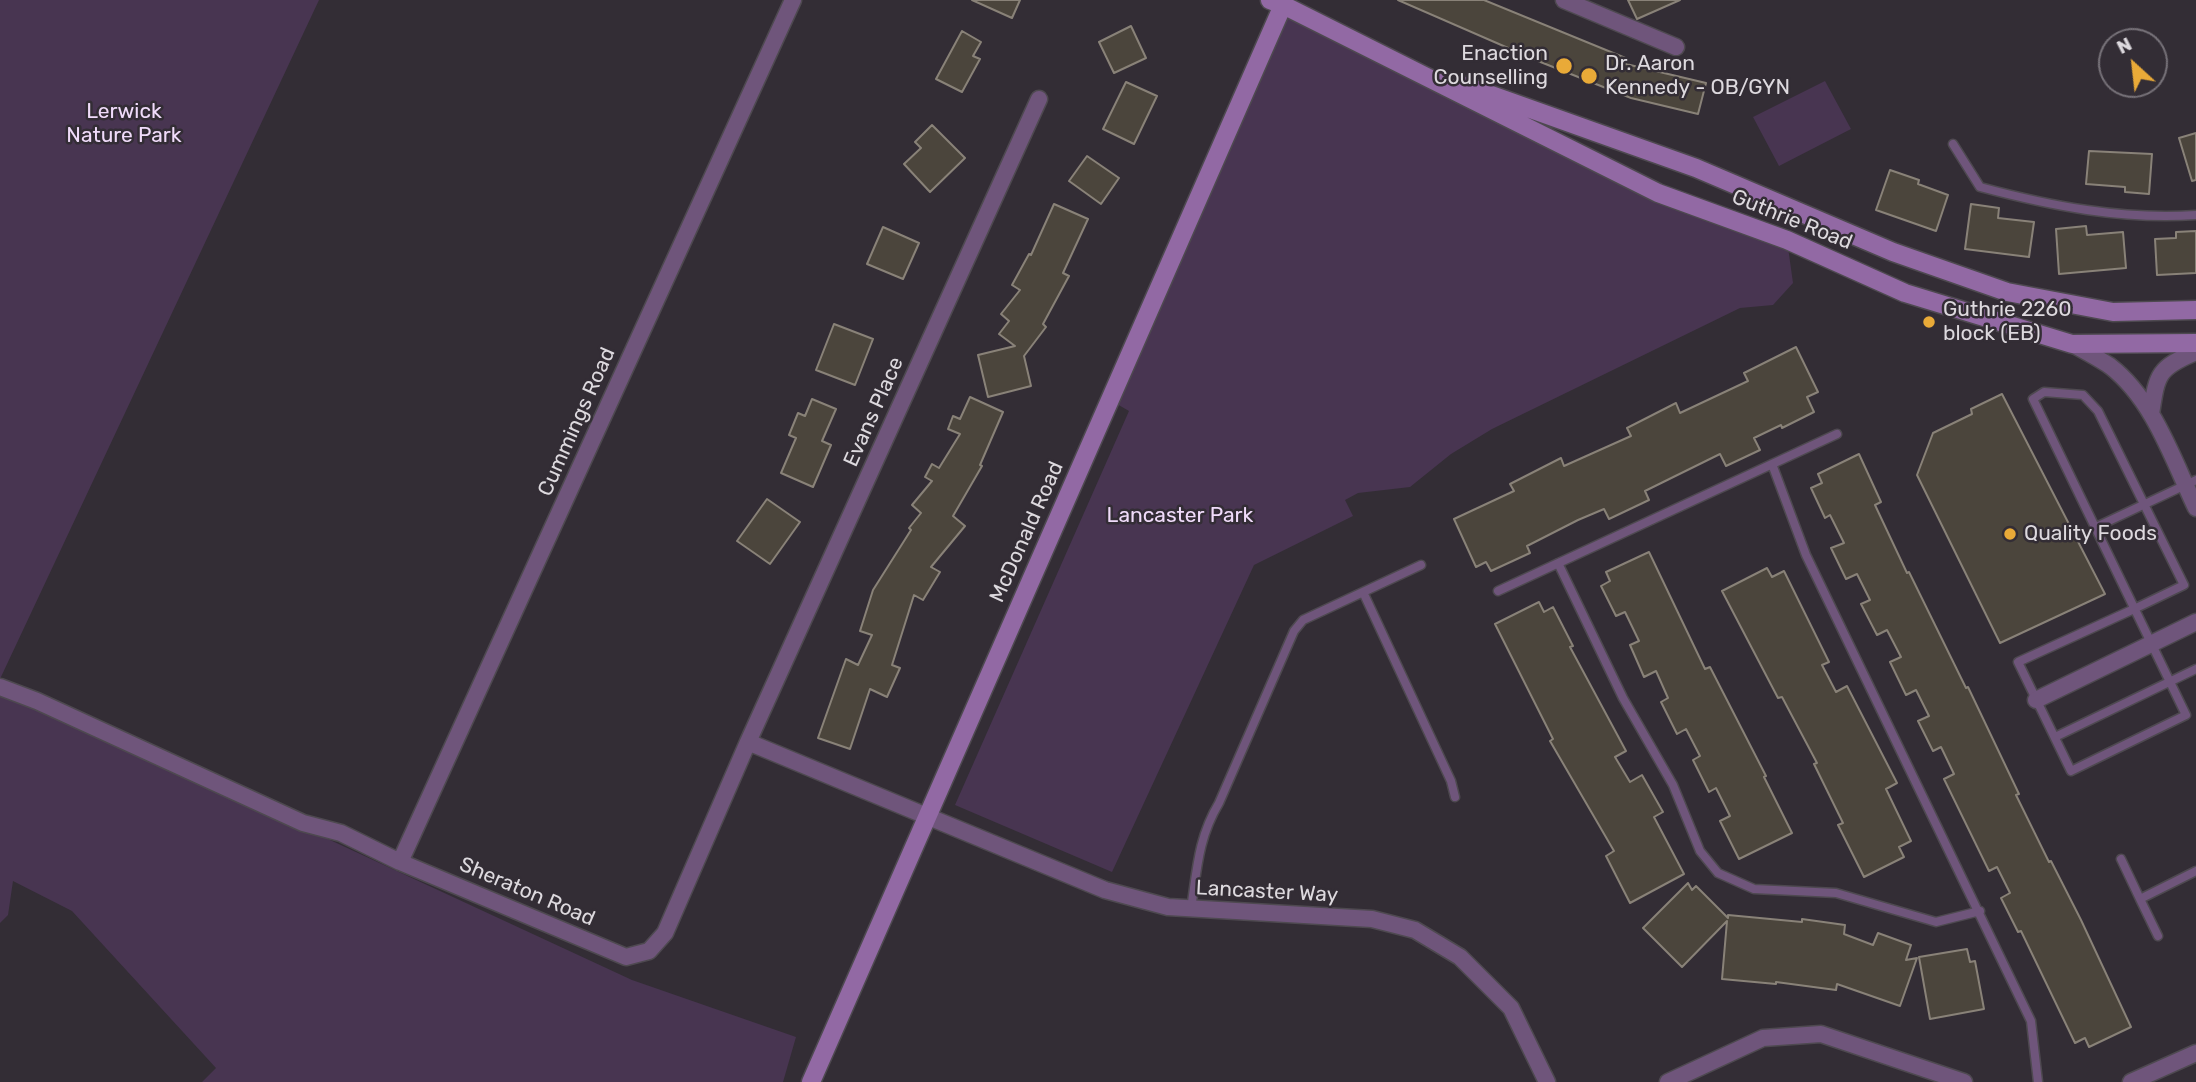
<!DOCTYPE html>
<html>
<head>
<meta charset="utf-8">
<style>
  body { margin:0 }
  #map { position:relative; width:2196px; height:1082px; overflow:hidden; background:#332d35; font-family:Rubik,sans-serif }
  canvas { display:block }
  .north { position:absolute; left:2098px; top:28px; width:70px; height:70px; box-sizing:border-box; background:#332d35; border:2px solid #777279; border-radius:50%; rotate:333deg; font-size:19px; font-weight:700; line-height:28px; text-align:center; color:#ddd9de }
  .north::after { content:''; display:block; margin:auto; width:24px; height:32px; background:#e9aa38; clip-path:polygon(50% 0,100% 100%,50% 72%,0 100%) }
</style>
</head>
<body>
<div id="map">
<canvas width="2196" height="1082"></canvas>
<div class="north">N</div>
</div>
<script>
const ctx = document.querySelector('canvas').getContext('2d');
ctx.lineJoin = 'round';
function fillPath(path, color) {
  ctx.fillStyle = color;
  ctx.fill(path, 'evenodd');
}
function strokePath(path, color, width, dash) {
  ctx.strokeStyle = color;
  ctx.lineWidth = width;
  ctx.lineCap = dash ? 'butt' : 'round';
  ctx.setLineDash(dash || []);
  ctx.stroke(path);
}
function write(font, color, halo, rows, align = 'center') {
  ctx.font = font + ' Rubik,sans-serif';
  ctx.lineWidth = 5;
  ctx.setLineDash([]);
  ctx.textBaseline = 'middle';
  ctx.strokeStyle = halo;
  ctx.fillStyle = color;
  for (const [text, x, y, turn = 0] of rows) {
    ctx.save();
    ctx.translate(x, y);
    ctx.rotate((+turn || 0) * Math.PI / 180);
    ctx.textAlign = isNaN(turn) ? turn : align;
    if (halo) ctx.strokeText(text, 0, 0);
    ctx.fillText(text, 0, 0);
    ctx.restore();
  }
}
fillPath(new Path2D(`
  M0,0H319L0,679Z
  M1283,5L1658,193L1787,240L1793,283L1773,305L1740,308L1492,429L1451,454L1410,487L1358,493L1345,500L1353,516L1254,565L1112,872L955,805L1129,411L1110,400Z
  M1825,81L1851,129L1779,166L1753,117Z
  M0,687L632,980L796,1037L783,1082H202L216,1068L72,911L13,881L8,915L0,923Z`), '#483551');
const building = new Path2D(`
  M972,0H1020L1012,18Z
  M1398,0H1484L1628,59L1626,64L1706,83L1698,114L1631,98L1538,61Z
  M1628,0H1680L1637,19Z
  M1131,26L1146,58L1114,73L1099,42Z
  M962,31L981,42L973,56L980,59L962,92L936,79Z
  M1126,82L1157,96L1134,144L1103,129Z
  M932,125L965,158L930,192L904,164L921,148L915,142Z
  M2196,133V180L2192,181L2179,138Z
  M2089,151L2152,154L2149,194L2125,192V187L2086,184Z
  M1087,156L1119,178L1101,204L1069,181Z
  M1890,170L1919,180L1918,184L1948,195L1936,231L1876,210Z
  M1054,204L1088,219L1063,273L1069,276L1043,324L1046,327L1024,356L1031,386L988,397L978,355L1015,346L999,334L1009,321L1001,314L1020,290L1012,285L1029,254L1031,255Z
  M1971,204L1999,208L1998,218L2034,222L2029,257L1965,249Z
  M2086,226L2087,235L2123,232L2126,268L2059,274L2056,229Z
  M883,227L919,243L903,279L867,264Z
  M2196,231V273L2157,275L2155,239L2176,238V232Z
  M834,324L873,339L855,385L816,370Z
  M1796,347L1818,392L1807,397L1814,412L1782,428L1781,425L1754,438L1760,450L1726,466L1720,454L1645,491L1649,500L1609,519L1604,509L1578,520L1527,546L1530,553L1491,571L1486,562L1476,567L1454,519L1514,491L1510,484L1561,458L1564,466L1631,436L1627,428L1676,403L1680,413L1748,381L1744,373Z
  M2002,394L2105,594L2000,643L1917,475L1933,433L1972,414L1971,409Z
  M970,397L1003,412L980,465L982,466L953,516L965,526L931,567L940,572L923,600L914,595L892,665L900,668L887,697L870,689L850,749L818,738L846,659L858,665L872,635L860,631L873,590L911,530L909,528L921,513L912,505L932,481L925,477L932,464L939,468L960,434L948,429L953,416L960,419Z
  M812,399L836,409L822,441L831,445L813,487L781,473L796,438L789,435L798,413L805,416Z
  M1859,454L1881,502L1875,505L1907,573L1909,572L1966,688L1968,687L2019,794L2016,795L2049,862L2051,861L2081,920L2131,1027L2089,1047L2085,1038L2075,1043L2021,931L2018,932L2001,898L2010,893L1997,867L1989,871L1944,779L1954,774L1941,747L1933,751L1918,721L1929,716L1916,690L1906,695L1890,662L1901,657L1887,630L1877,635L1861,604L1870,600L1857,574L1846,579L1831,548L1844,543L1830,515L1825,518L1811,488L1822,483L1818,474Z
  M767,499L800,522L770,564L737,541Z
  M1649,552L1705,669L1710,667L1766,776L1764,777L1792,833L1739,859L1720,821L1730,816L1716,788L1709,792L1693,760L1700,756L1686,729L1677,734L1661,702L1668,698L1656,671L1644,677L1630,645L1639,641L1625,612L1616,616L1601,586L1610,581L1606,572Z
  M1767,568L1772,577L1784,571L1829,662L1822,665L1836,692L1847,686L1897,783L1886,789L1911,841L1899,847L1904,857L1864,877L1838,825L1843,823L1814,764L1817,763L1782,697L1778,698L1722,591Z
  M1539,602L1544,612L1553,607L1573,646L1570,647L1626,751L1615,757L1630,782L1642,775L1663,812L1654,817L1684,874L1630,903L1606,856L1614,851L1550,741L1553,739L1495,624Z
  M1688,883L1692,890L1696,886L1728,918V915L1802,922V919L1845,925L1844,934L1873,945L1878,933L1911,945L1906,960L1917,958L1900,1006L1837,984L1836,990L1776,982V984L1722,979L1727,921L1682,967L1643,928Z
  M1967,949L1970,962L1975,961L1984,1009L1930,1019L1919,957Z`);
fillPath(building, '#4b453c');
strokePath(building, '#898278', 2);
const lane = new Path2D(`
  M1953,144L1980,187C2051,206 2122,220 2196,215
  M1772,464L1806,555L2031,1021L2038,1082
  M2094,528L2196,480
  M1558,563L1623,698L1673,785L1700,851L1718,873L1754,889L1836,893L1936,922L1980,911
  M1498,591L1837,434
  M1363,592L1451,781L1455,797
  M2134,609L2184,585L2098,411L2083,395L2044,392L2033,399L2186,715L2071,771L2018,662L2134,609
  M2055,737L2196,669
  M2121,859L2140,899
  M1191,909C1197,870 1198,838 1219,803L1294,631L1303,620L1421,565
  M2158,936L2140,899L2196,871`);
const street = new Path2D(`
  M1564,0L1676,47
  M2072,344C2085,351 2098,358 2110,366C2154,400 2173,460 2196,508
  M2151,414C2157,375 2157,368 2196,352
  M0,687L37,701L303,823L341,833L400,862L626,957L649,951L665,933L748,742L1105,890L1168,907L1372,919L1415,930L1460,957L1511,1008L1547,1082
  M2036,700L2196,622
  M748,742L1039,99
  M400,862L793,0
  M1668,1082L1763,1038L1821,1034L1964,1082
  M2131,1082L2196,1053`);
const secondary = new Path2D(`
  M1270,0L1283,5L1658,193L1787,240L1905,293L2072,344L2196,343
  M1466,86L1696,168L1893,252L2007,292L2113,312L2196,310
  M811,1082L1283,5`);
strokePath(lane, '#4e4950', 11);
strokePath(street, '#4e4950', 19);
strokePath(secondary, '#4e4950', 21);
strokePath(lane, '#6f557b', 8);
strokePath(street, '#6f557b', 16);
strokePath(secondary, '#9269a4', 18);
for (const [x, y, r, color] of [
  [1564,66,9,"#e9aa38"],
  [1589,76,9,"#e9aa38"],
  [1929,322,7,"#e9aa38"],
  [2010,534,7,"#e9aa38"]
]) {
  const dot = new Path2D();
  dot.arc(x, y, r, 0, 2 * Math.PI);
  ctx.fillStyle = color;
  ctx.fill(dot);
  strokePath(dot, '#332d35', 2.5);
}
write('21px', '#ddd9de', '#332d35', [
  ["Enaction",1548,54,"right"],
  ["Counselling",1548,78,"right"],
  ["Dr. Aaron",1605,64],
  ["Kennedy - OB/GYN",1605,88],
  ["Guthrie 2260",1943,310],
  ["block (EB)",1943,334],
  ["Quality Foods",2024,534]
], 'left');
write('21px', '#f0dbfa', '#332d35', [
  ["Lerwick",124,112],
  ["Nature Park",124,136],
  ["Lancaster Park",1180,516]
]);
write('21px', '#ddd9de', '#332d35', [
  ["Guthrie Road",1792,220,22],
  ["Evans Place",874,412,-66],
  ["Cummings Road",577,422,-66],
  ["McDonald Road",1027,532,-66],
  ["Sheraton Road",527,892,23],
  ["Lancaster Way",1267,892,3]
]);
</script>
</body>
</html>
